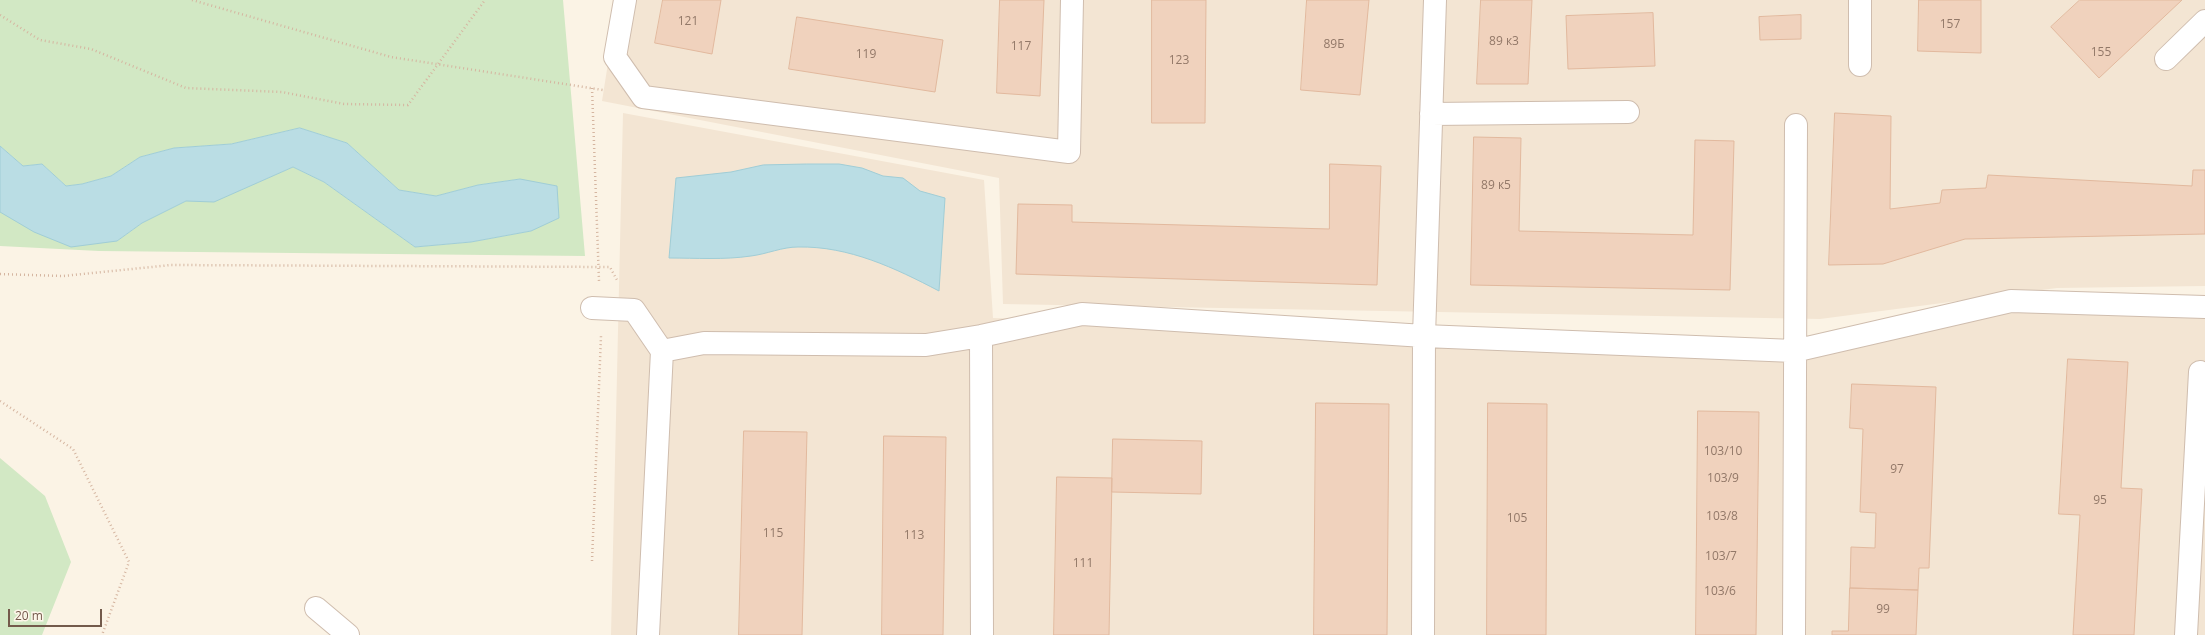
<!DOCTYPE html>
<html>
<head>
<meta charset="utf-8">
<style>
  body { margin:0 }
  #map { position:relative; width:2205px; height:635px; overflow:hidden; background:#fbf3e5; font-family:"Open Sans",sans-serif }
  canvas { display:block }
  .scale { position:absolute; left:8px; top:609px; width:94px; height:18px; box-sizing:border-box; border:2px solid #735a4b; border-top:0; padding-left:5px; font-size:12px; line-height:14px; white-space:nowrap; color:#735a4b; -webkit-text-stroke:3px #fef7eb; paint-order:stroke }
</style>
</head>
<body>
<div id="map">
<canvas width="2205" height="635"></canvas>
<div class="scale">20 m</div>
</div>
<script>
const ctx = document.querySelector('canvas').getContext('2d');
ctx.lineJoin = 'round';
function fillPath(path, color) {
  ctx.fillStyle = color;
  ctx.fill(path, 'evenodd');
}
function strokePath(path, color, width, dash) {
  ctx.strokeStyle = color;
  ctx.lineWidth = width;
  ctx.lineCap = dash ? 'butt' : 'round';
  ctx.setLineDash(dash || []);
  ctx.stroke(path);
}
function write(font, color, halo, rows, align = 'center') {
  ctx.font = font + ' "Open Sans",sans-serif';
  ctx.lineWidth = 3.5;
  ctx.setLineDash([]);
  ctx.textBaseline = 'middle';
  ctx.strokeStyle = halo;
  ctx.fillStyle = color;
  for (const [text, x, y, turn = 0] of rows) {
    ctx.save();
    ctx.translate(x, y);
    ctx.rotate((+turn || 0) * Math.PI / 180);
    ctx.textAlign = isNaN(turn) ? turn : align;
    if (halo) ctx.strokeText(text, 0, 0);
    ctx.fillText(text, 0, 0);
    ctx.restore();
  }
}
fillPath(new Path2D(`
  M618,0H2205V286L2057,288L1820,319L1003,304L999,178L602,101Z
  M623,113L984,180L993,318L1803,340L2037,310L2205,305V635H611Z`), '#f3e5d3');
fillPath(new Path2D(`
  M0,0H563L585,256L99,251L0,246V212L117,241L142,223L186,201H214L293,167L324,182L415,247L471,242L531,231L520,179L478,185L436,196L399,190L347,143L300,128L231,144L174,148L140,157L111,176L82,184L66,186L42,164L23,166L0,146Z
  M0,458L45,496L71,562L42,635H0Z`), '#d2e8c4');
const water = new Path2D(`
  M300,128L347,143L399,190L436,196L478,185L520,179L557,186L559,218L531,231L471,242L415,247L324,182L293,167L214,202L186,201L142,223L117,241L71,247L34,232L0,212V146L23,166L42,164L66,186L82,184L111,176L140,157L174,148L231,144Z
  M807,164H839L862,168L883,176L903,178L920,191L945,198L939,291C895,268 849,246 798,247C782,247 767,254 751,256C724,260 696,258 669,258L676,178L731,172L763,165Z`);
fillPath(water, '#badde4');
strokePath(water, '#a0cdd6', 1);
const building = new Path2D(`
  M663,0H721L712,54L655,43Z
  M1000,0H1044L1040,96L997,93Z
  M1152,0H1206L1205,123H1152Z
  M1307,0H1369L1360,95L1301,90Z
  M1481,0H1532L1528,84H1477Z
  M1919,0H1981V53L1918,51Z
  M2080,0H2182L2099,78L2051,27Z
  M1653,13L1655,66L1568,69L1566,16Z
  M1801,15V39L1760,40L1759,17Z
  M797,17L943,40L935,92L789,69Z
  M1835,113L1891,116L1890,209L1940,203L1942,190L1986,188L1988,175L2192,186L2193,170H2205V234L1965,239L1883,264L1829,265Z
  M1474,137L1521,138L1519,231L1693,235L1695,140L1734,141L1730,290L1471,285Z
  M1330,164L1381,166L1377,285L1016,274L1018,204L1072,205V222L1329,229Z
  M2068,359L2128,362L2121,488L2142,489L2134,635H2073L2080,515L2059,514Z
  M1852,384L1936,387L1929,568H1919L1918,590L1850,588L1851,547L1875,548L1876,513L1860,512L1863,429L1850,428Z
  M1316,403L1389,404L1387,635H1314Z
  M1488,403L1547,404L1546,635H1487Z
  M1698,411L1759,412L1756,635H1696Z
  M744,431L807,432L802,635H739Z
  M884,436L946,437L943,635H882Z
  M1113,439L1202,441L1201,494L1112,492Z
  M1057,477L1112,478L1109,635H1054Z
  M1850,588L1918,590L1916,635H1832V631H1848Z`);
fillPath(building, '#f0d2bd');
strokePath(building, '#e2b99e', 1);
const minor = new Path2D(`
  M625,0L615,57L643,97L1069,152L1072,0
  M2166,59L2205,21
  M1860,65V0
  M1431,114L1628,112
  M592,308L634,310L662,351
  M981,336L982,635
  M316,608L348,635
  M648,635L662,351L704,343L926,345L981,336L1082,314L1424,336L1794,351L2011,301L2205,307
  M1423,635L1424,336L1435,0
  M1794,635L1796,125
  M2186,635L2200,372`);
strokePath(minor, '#cfbdae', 24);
strokePath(new Path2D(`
  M192,0L391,57L603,90
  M0,15L40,40L91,49L186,88L282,92L344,104L408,105L485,0
  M592,88L599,281
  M0,274L63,276L171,265L610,267L618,282
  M0,401L73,449L129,562L102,635
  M592,561L601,336`), '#d5b5a0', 2.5, [1, 3]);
strokePath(minor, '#fff', 22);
write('12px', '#927868', null, [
  ["121",688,22],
  ["157",1950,25],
  ["89 к3",1504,42],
  ["89Б",1334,45],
  ["117",1021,47],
  ["155",2101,53],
  ["119",866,55],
  ["123",1179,61],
  ["89 к5",1496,186],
  ["103/10",1723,452],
  ["97",1897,470],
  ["103/9",1723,479],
  ["95",2100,501],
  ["103/8",1722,517],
  ["105",1517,519],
  ["115",773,534],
  ["113",914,536],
  ["103/7",1721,557],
  ["111",1083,564],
  ["103/6",1720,592],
  ["99",1883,610]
]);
</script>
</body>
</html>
